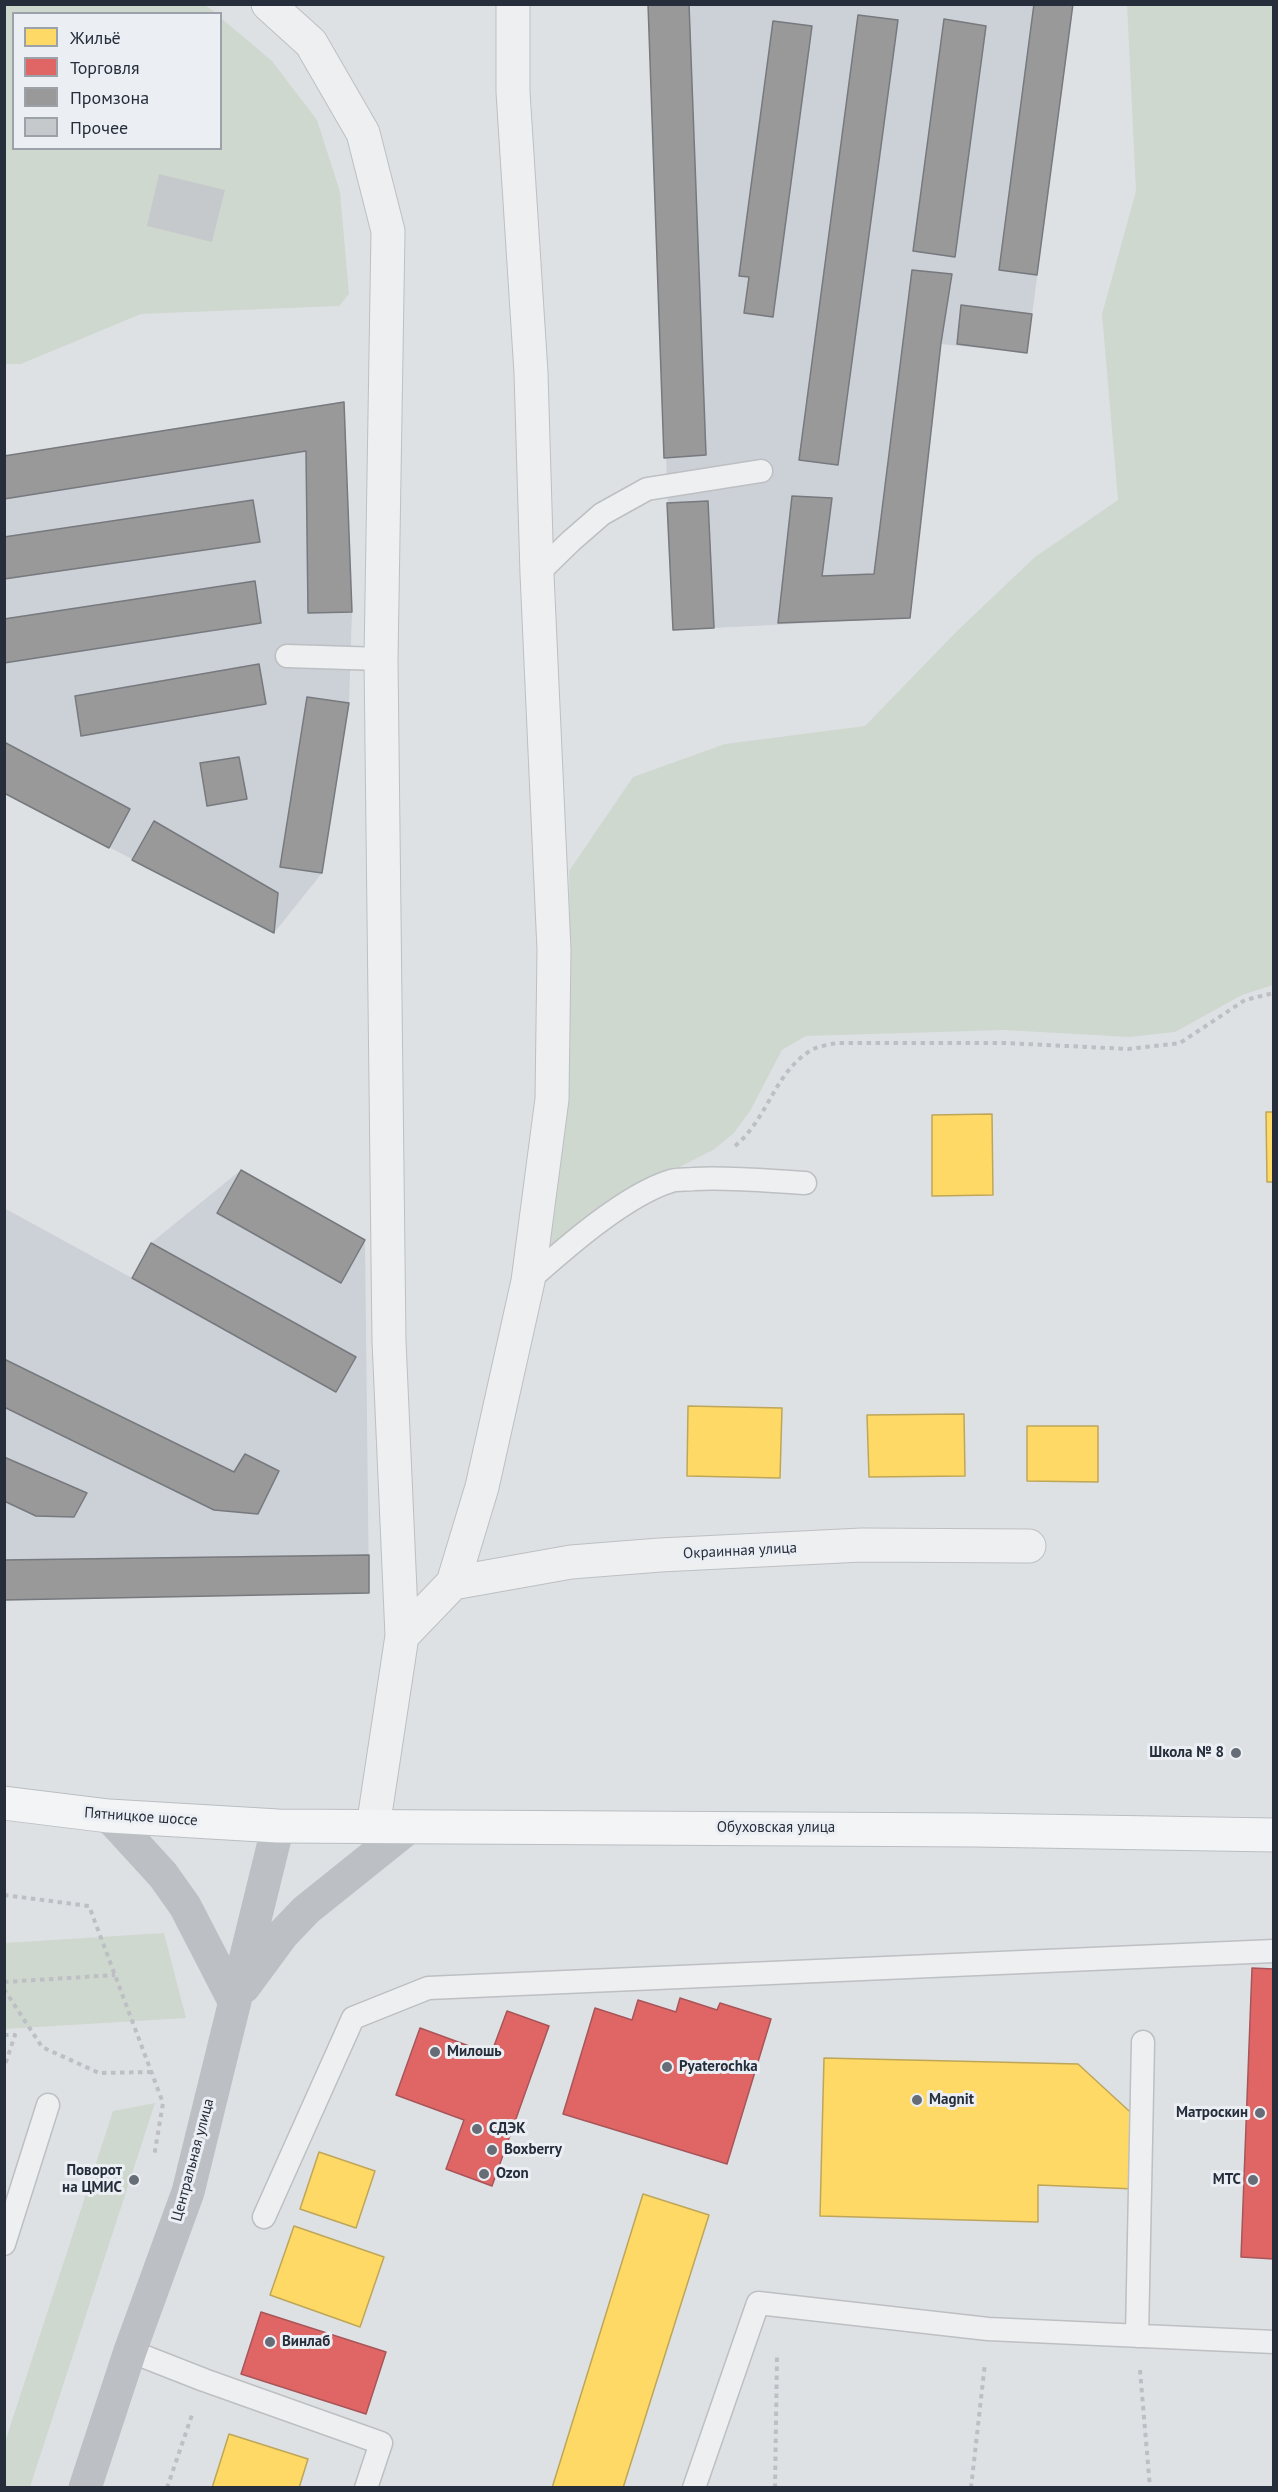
<!DOCTYPE html>
<html>
<head>
<meta charset="utf-8">
<style>
  body { margin:0 }
  #map { position:relative; width:1278px; height:2492px; overflow:hidden; background:#dee1e4; font-family:"PT Sans",sans-serif }
  canvas { display:block }
  .frame { position:absolute; inset:0; border:6px solid #262e3c; pointer-events:none }
  .legend { position:absolute; left:12px; top:12px; width:210px; height:138px; box-sizing:border-box; background:#ebeff4; border:2px solid #9ca2aa; margin:0; padding:8px 10px; list-style:none; font-size:18px; color:#262e3c }
  .legend li { display:flex; align-items:center; gap:12px; height:30px }
  .legend b { width:30px; border:2px solid #9ca2aa }
</style>
</head>
<body>
<div id="map">
<canvas width="1278" height="2492"></canvas>
<div class="frame"></div>
<ul class="legend">
<li><b style="height:16px;background:#ffd966"></b>Жильё</li>
<li><b style="height:16px;background:#e06666"></b>Торговля</li>
<li><b style="height:16px;background:#999"></b>Промзона</li>
<li><b style="height:16px;background:#c6c9cc"></b>Прочее</li>
</ul>
</div>
<script>
const ctx = document.querySelector('canvas').getContext('2d');
ctx.lineJoin = 'round';
function fillPath(path, color) {
  ctx.fillStyle = color;
  ctx.fill(path, 'evenodd');
}
function strokePath(path, color, width, dash) {
  ctx.strokeStyle = color;
  ctx.lineWidth = width;
  ctx.lineCap = dash ? 'butt' : 'round';
  ctx.setLineDash(dash || []);
  ctx.stroke(path);
}
function write(font, color, halo, rows, align = 'center') {
  ctx.font = font + ' "PT Sans",sans-serif';
  ctx.lineWidth = 6;
  ctx.setLineDash([]);
  ctx.textBaseline = 'middle';
  ctx.strokeStyle = halo;
  ctx.fillStyle = color;
  for (const [text, x, y, turn = 0] of rows) {
    ctx.save();
    ctx.translate(x, y);
    ctx.rotate((+turn || 0) * Math.PI / 180);
    ctx.textAlign = isNaN(turn) ? turn : align;
    if (halo) ctx.strokeText(text, 0, 0);
    ctx.fillText(text, 0, 0);
    ctx.restore();
  }
}
fillPath(new Path2D(`
  M648,5H1073L1027,353L941,344L910,618L673,630Z
  M344,402L352,612L349,703L322,873L274,933L5,793V456Z
  M241,1170L365,1240L369,1593L5,1600L4,1208L132,1278L151,1243Z`), '#ccd0d7');
fillPath(new Path2D(`
  M4,5H205L216,13L14,14V148H220L221,18L272,61L317,120L340,192L349,294L339,306L141,314L21,364H5Z
  M1127,5H1273V985L1242,995L1175,1032L1129,1037L1004,1030L806,1036L782,1050L750,1111L734,1133L713,1150L636,1189L546,1253L570,946L569,871L633,777L725,744L865,726L956,632L1035,557L1118,500L1102,314L1136,191Z
  M164,1933L186,2018L5,2029V1943Z
  M155,2103L30,2487H5V2442L113,2111Z`), '#cfd8cf');
const homes = new Path2D(`
  M1266,1112H1274V1182H1267Z
  M992,1114L993,1195L932,1196V1115Z
  M688,1406L782,1408L780,1478L687,1476Z
  M964,1414L965,1476L869,1477L867,1415Z
  M1027,1426H1098V1482L1027,1481Z
  M824,2058L1078,2064L1140,2121L1135,2189L1038,2185V2222L820,2216Z
  M319,2152L375,2171L356,2228L300,2209Z
  M643,2194L709,2215L623,2488H552Z
  M294,2226L384,2257L360,2327L270,2295Z
  M229,2434L308,2459L299,2488H212Z`);
fillPath(homes, '#ffd966');
strokePath(homes, '#bea659', 1.5);
const shops = new Path2D(`
  M1252,1968L1274,1969V2259L1241,2257Z
  M680,1998L717,2010L720,2003L771,2019L727,2164L563,2114L595,2008L632,2020L638,2000L676,2012Z
  M507,2011L549,2026L492,2186L446,2169L464,2120L396,2095L420,2028L491,2054Z
  M261,2312L386,2352L366,2414L241,2374Z`);
fillPath(shops, '#e06666');
strokePath(shops, '#a85559', 1.5);
const industry = new Path2D(`
  M648,4H689L706,455L664,458Z
  M1034,4H1073L1037,275L999,270Z
  M858,15L898,20L838,465L799,460Z
  M944,19L986,26L955,257L913,251Z
  M773,21L812,26L773,317L744,313L749,277L739,276Z
  M912,270L952,274L941,343L910,618L778,623L792,496L832,498L822,576L874,574Z
  M961,305L1032,314L1027,353L957,344Z
  M344,402L352,612L308,613L306,451L4,499V456Z
  M253,500L260,542L4,579V537Z
  M708,501L714,628L673,630L667,503Z
  M255,581L261,623L4,663V619Z
  M259,664L266,704L81,736L75,696Z
  M307,697L349,703L322,873L280,867Z
  M4,742L130,809L109,848L4,793Z
  M239,757L247,799L207,806L200,763Z
  M154,821L278,893L274,933L132,860Z
  M241,1170L365,1240L341,1283L217,1213Z
  M151,1243L356,1357L336,1392L132,1278Z
  M4,1359L234,1472L245,1454L279,1471L258,1514L214,1510L4,1407Z
  M4,1457L87,1493L74,1517L36,1516L4,1501Z
  M369,1555V1593L4,1600V1560Z`);
fillPath(industry, '#999');
strokePath(industry, '#76797d', 1.5);
fillPath(new Path2D(`
  M159,174L225,190L212,242L147,226Z`), '#c6c9cc');
const lane = new Path2D(`
  M537,574L571,541L602,514L647,489L761,471
  M287,656L381,659
  M528,1281C564,1249 625,1195 671,1181C678,1179 687,1180 694,1179C731,1177 768,1181 805,1183
  M264,2217L353,2018L428,1988L1274,1951
  M4,2244L48,2105
  M1137,2336L1143,2042
  M130,2351L204,2380L381,2443L366,2488
  M694,2488L758,2303L988,2329L1274,2342`);
const street = new Path2D(`
  M268,4L311,43L363,133L388,231L381,659L389,1341L402,1636L373,1827
  M453,1583L571,1562L660,1555L862,1545L1029,1546
  M402,1636L453,1583L482,1487L528,1281L552,1099L554,950L537,574L531,373L513,92V4`);
const primary = new Path2D(`
  M4,1803L109,1816L278,1826L976,1830L1274,1835`);
strokePath(lane, '#bdbfc2', 25);
strokePath(street, '#bdbfc2', 35);
strokePath(primary, '#babec2', 35);
strokePath(new Path2D(`
  M735,1146C767,1120 775,1072 810,1051C817,1046 828,1045 837,1043H1005L1128,1049L1180,1043L1245,1000L1274,993
  M4,1895L89,1906L163,2103L154,2157
  M4,1982L115,1975
  M4,1989L42,2047L99,2073L151,2072
  M4,2035H15L4,2068
  M1140,2370L1150,2488
  M167,2488L193,2412
  M775,2488L777,2357
  M971,2488L985,2363`), '#bdbfc4', 4, [4.5, 4.5]);
strokePath(lane, '#edeff1', 22);
strokePath(street, '#edeff1', 33);
strokePath(new Path2D(`
  M109,1816L163,1875L185,1906L234,2001
  M244,1987L283,1934L306,1910L407,1829
  M85,2488L130,2351L188,2192L278,1826`), '#bcbfc4', 33);
strokePath(primary, '#f2f4f5', 33);
for (const [x, y, r, color] of [
  [1236,1753,6,"#666d77"],
  [435,2052,6,"#666d77"],
  [667,2067,6,"#666d77"],
  [917,2100,6,"#666d77"],
  [1260,2113,6,"#666d77"],
  [477,2129,6,"#666d77"],
  [492,2150,6,"#666d77"],
  [484,2174,6,"#666d77"],
  [134,2180,6,"#666d77"],
  [1253,2180,6,"#666d77"],
  [270,2342,6,"#666d77"]
]) {
  const dot = new Path2D();
  dot.arc(x, y, r, 0, 2 * Math.PI);
  ctx.fillStyle = color;
  ctx.fill(dot);
  strokePath(dot, '#ebeff4', 2);
}
write('15px', '#262e3c', '#ebeff4', [
  ["Окраинная улица",740,1551,-3],
  ["Пятницкое шоссе",141,1817,4],
  ["Обуховская улица",776,1828],
  ["Центральная улица",193,2160,-75]
]);
write('bold 15px', '#262e3c', '#ebeff4', [
  ["Школа № 8",1224,1753,"right"],
  ["Милошь",447,2052],
  ["Pyaterochka",679,2067],
  ["Magnit",929,2100],
  ["Матроскин",1248,2113,"right"],
  ["СДЭК",489,2129],
  ["Boxberry",504,2150],
  ["Поворот",122,2171,"right"],
  ["на ЦМИС",122,2188,"right"],
  ["Ozon",496,2174],
  ["МТС",1241,2180,"right"],
  ["Винлаб",282,2342]
], 'left');
</script>
</body>
</html>
